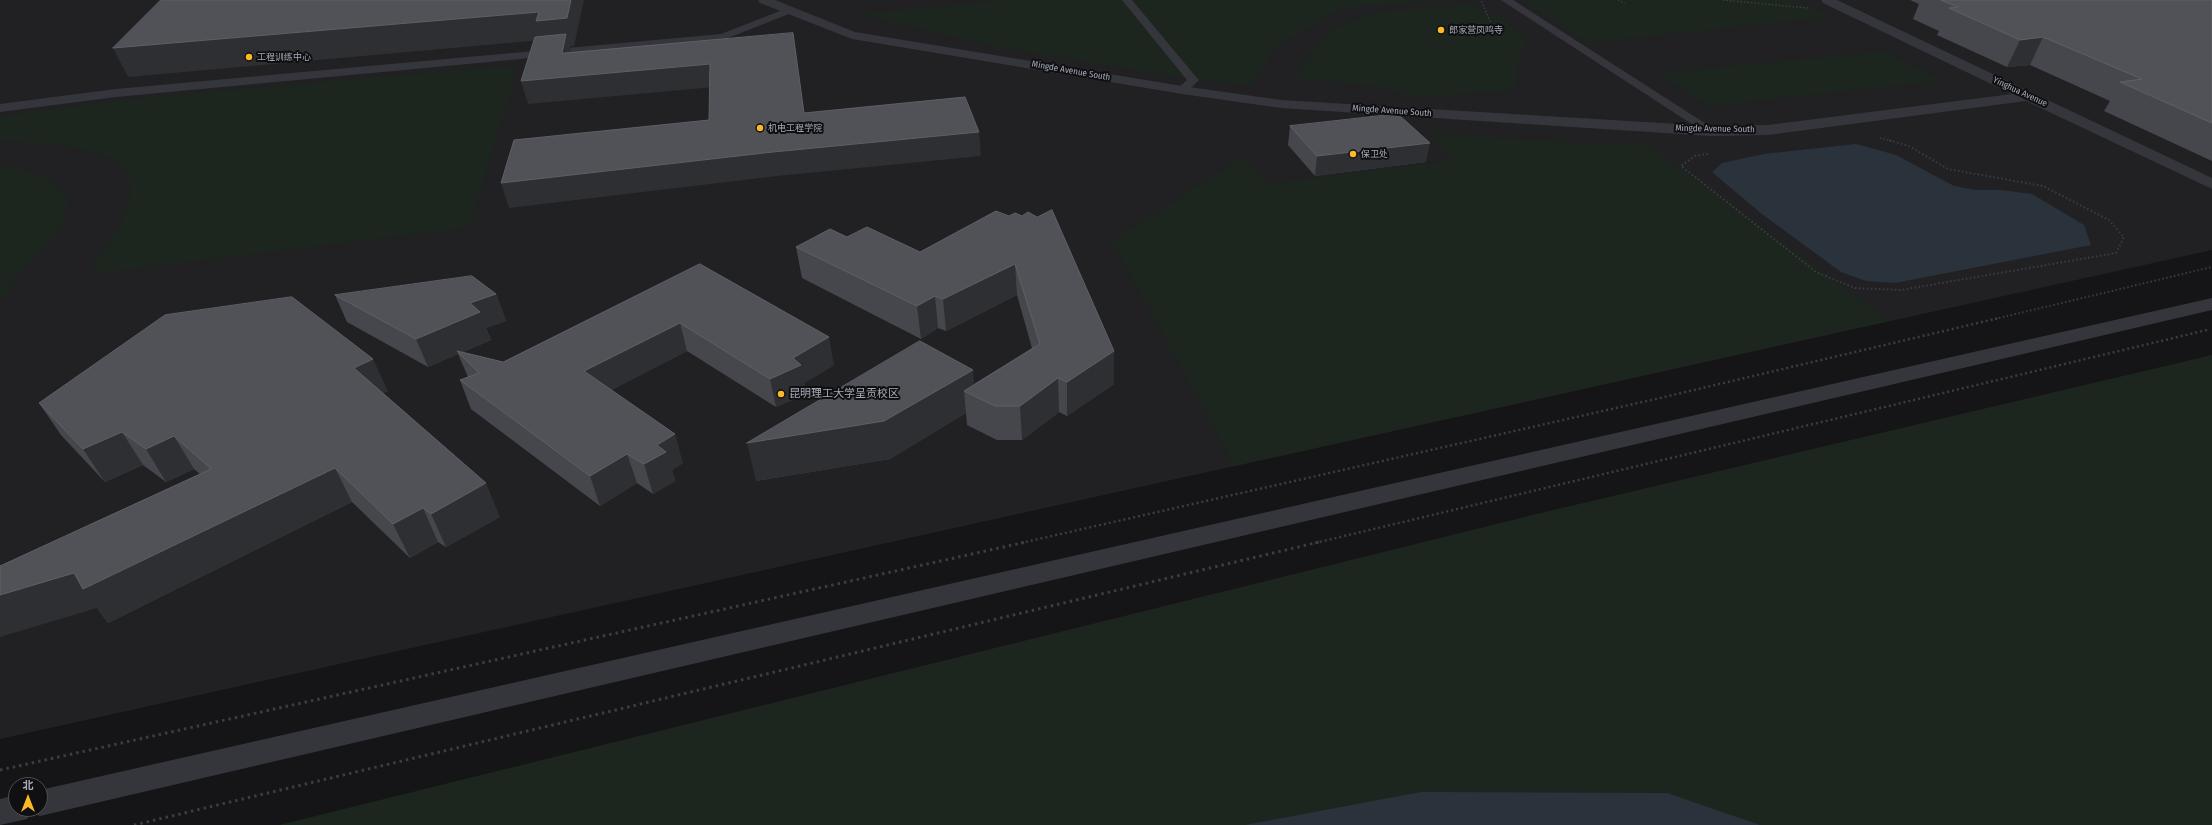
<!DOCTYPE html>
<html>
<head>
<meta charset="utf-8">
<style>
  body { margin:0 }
  #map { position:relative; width:2212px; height:825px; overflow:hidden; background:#151517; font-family:"Fira Sans Condensed","Noto Sans SC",sans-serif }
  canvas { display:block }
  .north { position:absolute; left:8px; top:777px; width:40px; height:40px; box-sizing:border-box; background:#101012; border:1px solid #4c4e54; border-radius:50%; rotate:0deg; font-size:11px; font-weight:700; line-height:16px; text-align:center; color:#a6abb8 }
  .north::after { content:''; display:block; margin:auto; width:14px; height:18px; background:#fcb827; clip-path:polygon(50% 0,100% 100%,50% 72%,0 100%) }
</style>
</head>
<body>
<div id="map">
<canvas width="2212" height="825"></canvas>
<div class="north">北</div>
</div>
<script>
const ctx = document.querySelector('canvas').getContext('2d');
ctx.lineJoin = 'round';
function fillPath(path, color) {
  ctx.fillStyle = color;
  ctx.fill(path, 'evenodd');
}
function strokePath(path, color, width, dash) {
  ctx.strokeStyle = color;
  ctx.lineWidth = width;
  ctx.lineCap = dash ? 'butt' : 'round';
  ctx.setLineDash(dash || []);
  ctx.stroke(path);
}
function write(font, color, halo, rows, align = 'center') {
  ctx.font = font + ' "Fira Sans Condensed","Noto Sans SC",sans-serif';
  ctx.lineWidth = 4;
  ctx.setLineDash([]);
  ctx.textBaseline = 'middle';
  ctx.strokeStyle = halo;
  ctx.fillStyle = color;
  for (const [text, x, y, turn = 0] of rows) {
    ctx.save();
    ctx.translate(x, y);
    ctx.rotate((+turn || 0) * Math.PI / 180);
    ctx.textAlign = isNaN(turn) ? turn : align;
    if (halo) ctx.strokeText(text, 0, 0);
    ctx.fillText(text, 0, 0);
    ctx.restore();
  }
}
fillPath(new Path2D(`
  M0,0H2212V250L0,739Z`), '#212124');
fillPath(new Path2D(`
  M1006,0H1448L1342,8L1276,47L1252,86L1170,76L1007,49L855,14Z
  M1521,0H1796L1831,17L1588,43Z
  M1472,3L1508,23L1527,41L1520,52L1515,90L1411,98L1383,87L1294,78L1329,31L1370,13Z
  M1884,51L1943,81L1708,106L1659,73Z
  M502,66L517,69L471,222L460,229L89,274L122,221L131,192L128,172C122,168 115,161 108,158C74,143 36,143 0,141V116L127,99Z
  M1429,133L1583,143L1648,145L1890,321L1235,466L1112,241L1244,156L1266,184L1454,160Z
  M0,166C33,171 86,181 61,227L0,299Z
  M2212,355V825H279L1549,511Z`), '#1c251e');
fillPath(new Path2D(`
  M1856,144L1896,155L1954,186L1976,190H2001L2032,194L2084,225L2091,245L1895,283L1866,281L1841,272L1762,214L1712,172L1722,163L1764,154Z
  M1421,792L1667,793L1760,825H1245Z`), '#2a333b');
strokePath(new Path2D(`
  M1618,0L1625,3
  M1723,0L1808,8
  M1479,26H1492L1481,0
  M1880,138L1892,141`), '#3b3d43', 1.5, [1.5, 2]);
strokePath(new Path2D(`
  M1708,154L1695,156L1681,166L1816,272L1855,288L1901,290L2116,253L2124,237L2109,220L2043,186L1948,169L1909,146L1888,140
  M1995,319L2212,267`), '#3b3d43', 2, [1.5, 2.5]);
strokePath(new Path2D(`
  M1021,543L1660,398L1999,318
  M1315,543L2207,330`), '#3b3d43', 2.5, [2, 3]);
strokePath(new Path2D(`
  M0,770L1026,542
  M134,825L1319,542`), '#3b3d43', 3, [2.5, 4]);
fillPath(new Path2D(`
  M1122,0H1132L1197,78L1199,80L1186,93H1178L1176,90L1187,80Z
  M1501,0H1513L1717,131L1711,135L1707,134Z
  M790,7L794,8V12L723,40L116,97L0,112V104L116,89L721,34Z`), '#35363c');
fillPath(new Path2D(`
  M758,0H775L855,32L1182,86L1281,100L1711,126L1768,125L2012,94L1823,3L1821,0H1837L2212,178V189L2026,101L1768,135L1711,136L1281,108L1182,94L852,39L760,3Z`), '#35363c');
fillPath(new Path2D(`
  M2212,298V310L40,816L30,813L27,819L0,825V799L16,795V809H40V790Z`), '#35363c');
fillPath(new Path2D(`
  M1910,0H2212V161L2104,111L2110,101L2030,65L2007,67L1937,35L1939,31L1913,19L1919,4Z
  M1290,126L1426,162L1315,176L1288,145Z
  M996,211L1114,384L1067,416L1059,412L1022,440H997L967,425L966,413L890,459L756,481L974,384L1032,348L1017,295L946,331L938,328L921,339L802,278L796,247L847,237L920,252Z
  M700,264L834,365L804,383L806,394L776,407L687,351L611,390L683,463L672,470L675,481L653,494L637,483L600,506L471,409L460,380L468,377L458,354L428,367L347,322L335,295L496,294L506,321L486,328L491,340L463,352L503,362Z
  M388,391L383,393L500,517L446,547L438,542L410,558L352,502L108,623L97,608L200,474L194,469L166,482L143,465L105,482L61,435L39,403Z`), '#46474c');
fillPath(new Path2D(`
  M571,0H584L574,46H570L572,56L568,76L542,40L128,77L113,48L539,12Z
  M793,33L796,55L807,137L804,113Z
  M2043,37L2030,65L2007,67L2020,40Z
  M710,64L714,87L528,104L521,81Z
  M979,132L981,156L777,176L509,208L501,183L773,152Z
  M1430,143L1426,162L1315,176L1317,156Z
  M1015,264L1017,295L946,331L943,299Z
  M496,294L506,321L486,328L491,340L460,353L457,351L458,354L428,367L416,339L470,303Z
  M935,296L938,328L921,339L917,306Z
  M680,323L687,351L593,400L584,371Z
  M829,337L834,365L804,383L806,394L776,407L770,379L793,358Z
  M1114,351V384L1067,416V382Z
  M373,359L388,391L369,401L354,368Z
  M973,370L975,396L964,391L966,413L890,459L756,481L747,443Z
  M1058,378L1059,412L1022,440L1020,406Z
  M122,432L143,465L105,482L83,449Z
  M675,434L683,463L672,470L675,481L653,494L644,464L657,445Z
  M174,436L194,469L166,482L146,449Z
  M627,454L637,483L600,506L590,476Z
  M335,468L352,502L108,623L97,608L0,637V595Z
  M486,483L500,517L446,547L431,514Z
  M423,508L438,542L410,558L393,524Z`), '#2e2f32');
const building = new Path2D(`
  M161,0H571L567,18L536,21L539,12L113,48Z
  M1941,0H2212V123L2120,82L2142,79L2043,37L2020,40L1949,8L1958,7Z
  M793,33L804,113L965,97L979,132L773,152L501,183L514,140L709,120L710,64L521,81L535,37L566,34L562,53Z
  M1398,114L1430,143L1317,156L1290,126Z
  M1052,210L1114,351L1067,382L1058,378L1020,406H995L964,391L1040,344L1015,264L943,299L935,296L917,306L796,247L830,229L847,237L867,227L920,252L996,211L1009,216L1015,213L1022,216L1028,212L1037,217Z
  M700,264L829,337L793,358L801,365L770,379L680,323L584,371L675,434L657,445L666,452L644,464L627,454L590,476L460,380L479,373L457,351L503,362Z
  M472,276L496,294L470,303L480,312L416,339L335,295Z
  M292,297L373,359L354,368L486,483L431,514L423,508L393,524L335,468L83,589L74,573L0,595V566L211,469L174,436L146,449L122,432L83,449L39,403L165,315Z
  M920,341L973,370L884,421L747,443Z`);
fillPath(building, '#515258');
strokePath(building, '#5e6067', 1);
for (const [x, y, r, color] of [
  [1441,30,4,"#fcb827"],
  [249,57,4,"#fcb827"],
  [760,128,4,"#fcb827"],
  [1353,154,4,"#fcb827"],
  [781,394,4,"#fcb827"]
]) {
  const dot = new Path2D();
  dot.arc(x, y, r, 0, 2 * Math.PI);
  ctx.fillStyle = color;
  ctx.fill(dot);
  strokePath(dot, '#101012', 1.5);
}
write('9px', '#a6abb8', '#101012', [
  ["郎家营凤鸣寺",1449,30],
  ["工程训练中心",257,57],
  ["机电工程学院",768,128],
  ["保卫处",1361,154]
], 'left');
write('9px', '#a6abb8', '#101012', [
  ["Mingde Avenue South",1071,71,10],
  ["Yinghua Avenue",2020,92,25],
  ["Mingde Avenue South",1392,111,4],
  ["Mingde Avenue South",1715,129,1]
]);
write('11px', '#a6abb8', '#101012', [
  ["昆明理工大学呈贡校区",789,394]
], 'left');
</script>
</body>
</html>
